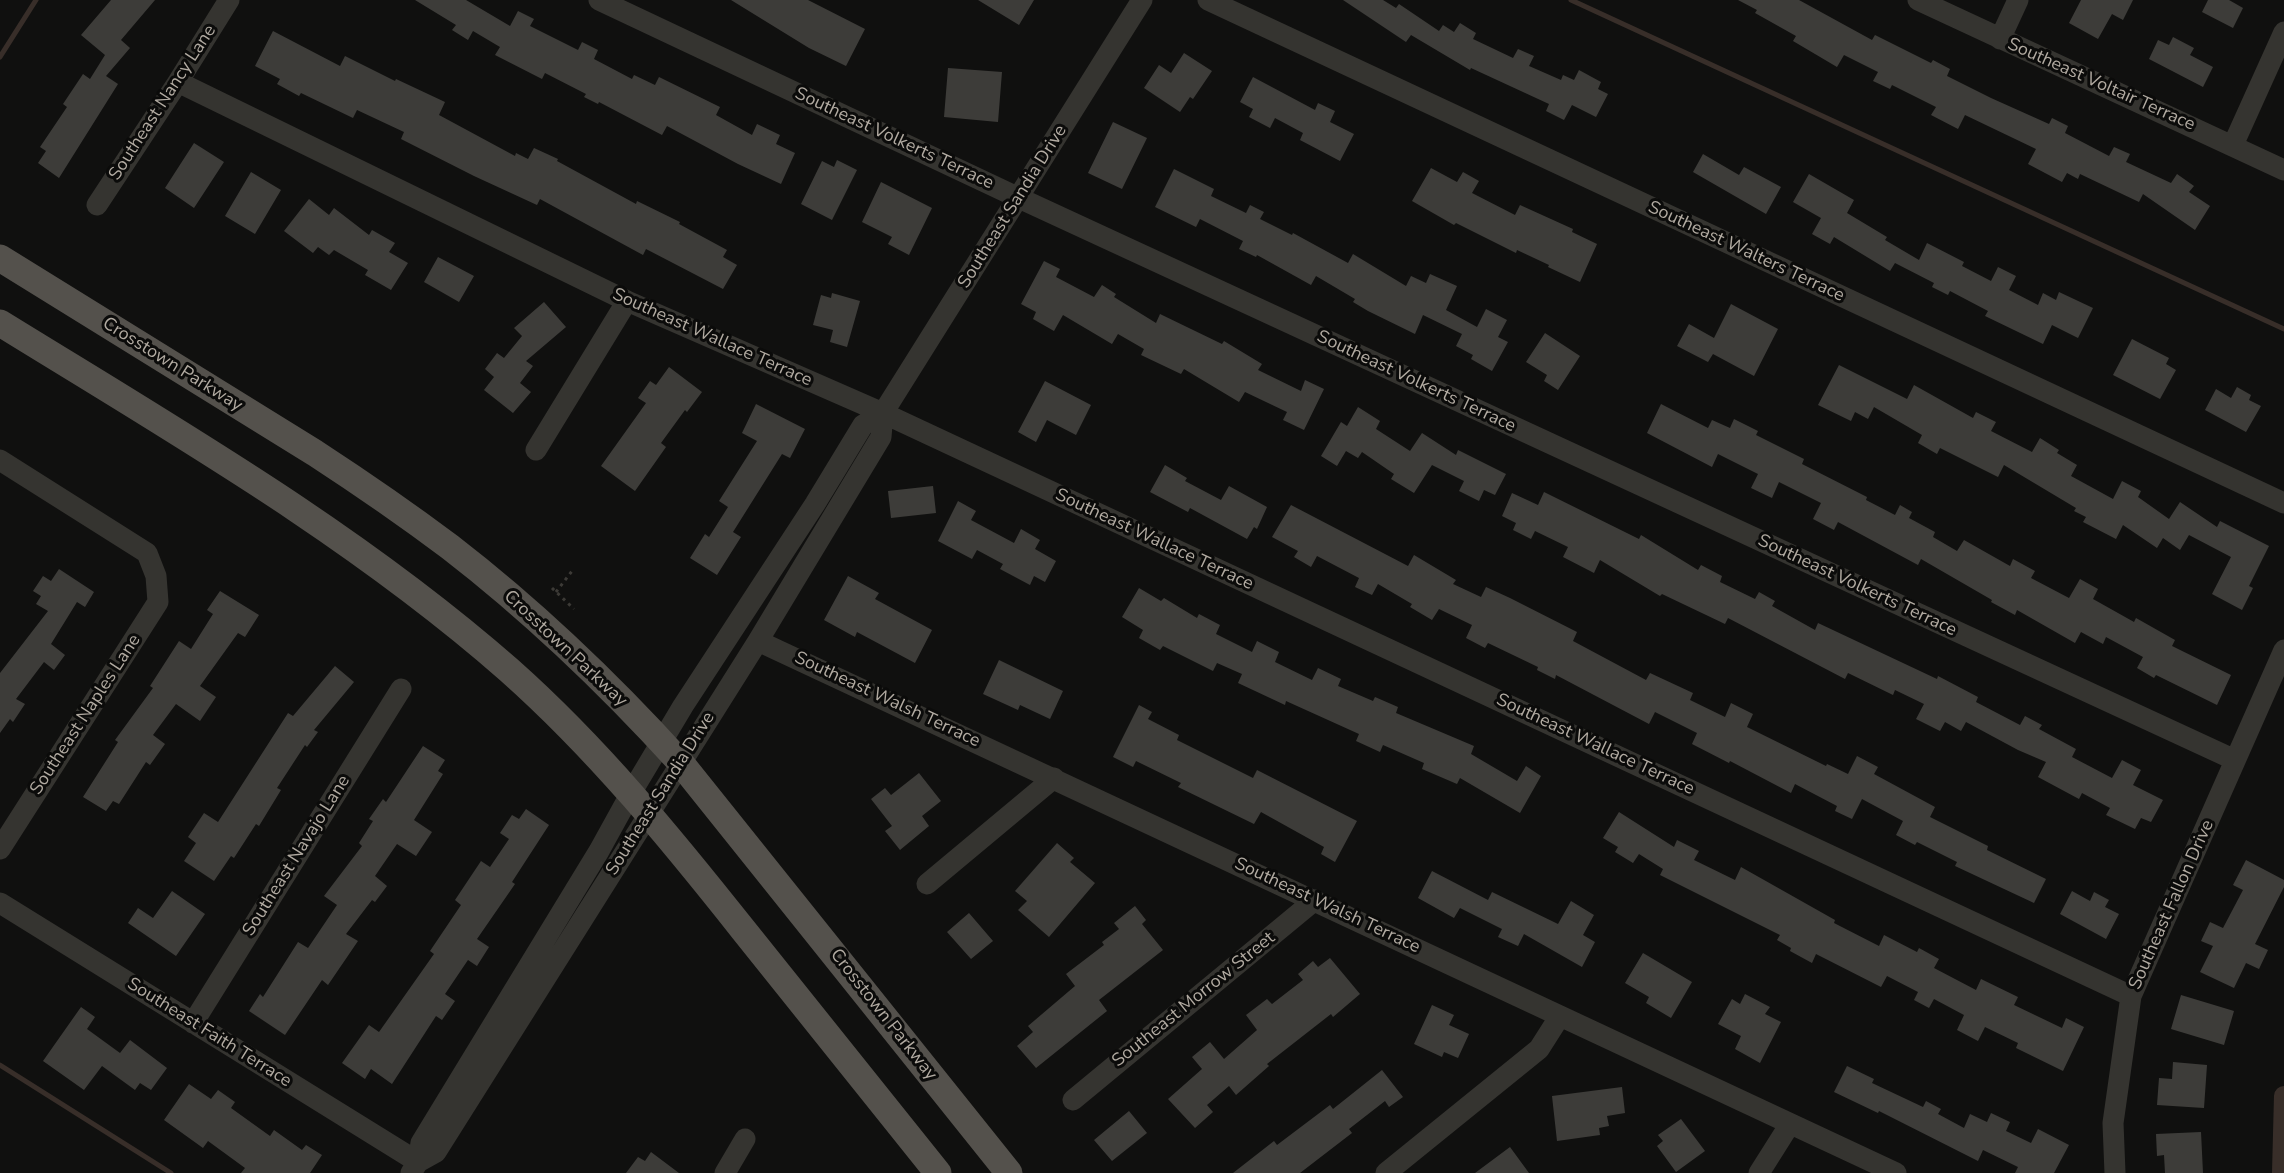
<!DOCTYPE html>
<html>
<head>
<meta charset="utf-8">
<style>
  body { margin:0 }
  canvas { display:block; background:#10100f }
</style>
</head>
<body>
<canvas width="2284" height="1173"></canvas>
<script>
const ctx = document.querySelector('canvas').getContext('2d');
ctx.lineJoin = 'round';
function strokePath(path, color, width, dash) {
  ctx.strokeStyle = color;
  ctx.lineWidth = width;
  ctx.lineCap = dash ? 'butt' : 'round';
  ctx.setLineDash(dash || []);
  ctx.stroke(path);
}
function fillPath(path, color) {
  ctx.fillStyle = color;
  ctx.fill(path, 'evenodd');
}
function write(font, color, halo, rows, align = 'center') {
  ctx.font = font + ' "Nunito Sans",sans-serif';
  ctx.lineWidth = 6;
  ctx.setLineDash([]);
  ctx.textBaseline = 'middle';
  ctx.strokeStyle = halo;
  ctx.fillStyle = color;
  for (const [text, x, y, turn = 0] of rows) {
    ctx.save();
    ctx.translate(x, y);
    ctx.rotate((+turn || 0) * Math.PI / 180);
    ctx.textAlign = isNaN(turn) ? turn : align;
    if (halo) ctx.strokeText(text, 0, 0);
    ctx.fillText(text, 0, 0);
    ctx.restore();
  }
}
strokePath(new Path2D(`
  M1571,0L2284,329
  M0,57L36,0
  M0,1065L171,1173`), '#382e29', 5);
strokePath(new Path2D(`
  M2282,1173L2284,1096`), '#382e29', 20);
fillPath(new Path2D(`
  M111,0H155L121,40L130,48L106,76L118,84L59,178L38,163L46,151L40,147L67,107L63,104L83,74L90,79L105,55L81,35Z
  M415,0H466L510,26L518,11L534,19L530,26L578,50L582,42L598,50L594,59L632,79L634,75L655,85L659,77L720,107L716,115L752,135L757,124L780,135L776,144L795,153L781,184L738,164L667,126L662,135L599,102L598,104L584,97L586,94L545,73L542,79L495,55L500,47L473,31L468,40L452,30L456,25Z
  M731,0H808L865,29L846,66L809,48Z
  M978,0H1034L1019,25Z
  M1343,0H1383L1396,8L1399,4L1439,31L1443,25L1454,32L1460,23L1476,33L1473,39L1513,58L1518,49L1534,56L1529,66L1561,80L1563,75L1574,80L1579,70L1601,82L1598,89L1608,94L1596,117L1572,105L1564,120L1546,111L1549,104L1471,68L1470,70L1411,35L1406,42Z
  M1738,0H1799L1872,40L1875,35L1931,63L1933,60L1950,69L1947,76L1991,98L2049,124L2052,118L2068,126L2065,133L2109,156L2114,147L2130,154L2126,162L2171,183L2177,174L2194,186L2189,192L2210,206L2195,230L2143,194L2139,202L2080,174L2078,179L2067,173L2062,182L2028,164L2036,149L1965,115L1958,129L1931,115L1936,107L1892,85L1890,89L1873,81L1878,72L1844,55L1837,67L1793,41L1796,36L1755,13L1757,10Z
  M2081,0H2133L2123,20L2112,14L2098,39L2069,23Z
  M2208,0H2229L2243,8L2233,28L2202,12Z
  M273,31L340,66L345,56L395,81L396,79L445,102L439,115L515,156L516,153L528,159L534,148L558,159L557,161L636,204L637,201L680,222L679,224L727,250L723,257L737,265L723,289L646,249L643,255L540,199L537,205L474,176L401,139L404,132L357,110L353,118L301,93L299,96L277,84L280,79L255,66Z
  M2173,37L2194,48L2190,55L2213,67L2203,87L2149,59L2158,40L2169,45Z
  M1184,53L1212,71L1193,99L1190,97L1180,112L1144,88L1159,65L1171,73Z
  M948,68L1002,72L998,122L944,117Z
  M1253,77L1315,110L1318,103L1335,111L1330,122L1354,134L1340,161L1300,140L1303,133L1275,118L1270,128L1249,117L1253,109L1240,102Z
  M1113,122L1147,138L1122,189L1088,173Z
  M194,143L224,162L194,208L165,188Z
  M1703,154L1739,175L1744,167L1781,187L1766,214L1693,172Z
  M837,160L857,170L832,220L801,204L822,161L834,167Z
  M1431,168L1457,182L1463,172L1479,181L1472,193L1515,215L1520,205L1573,229L1572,232L1597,244L1580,282L1548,267L1549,265L1517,250L1516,253L1456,223L1454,225L1412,201Z
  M1174,169L1214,189L1211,196L1246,213L1250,205L1264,212L1260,219L1292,235L1293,233L1348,263L1353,254L1406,286L1411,276L1426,283L1430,274L1457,286L1446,310L1477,327L1486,309L1507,320L1498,337L1508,342L1492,371L1471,359L1473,355L1456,346L1462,334L1423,315L1415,334L1368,311L1353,302L1355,299L1316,276L1311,285L1257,255L1256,257L1239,249L1243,241L1200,219L1196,227L1155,207Z
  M251,172L281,190L255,234L225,216Z
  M1809,174L1854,200L1847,213L1887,237L1885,240L1919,260L1927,243L1964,262L1962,266L1991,281L1998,267L2016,276L2009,290L2038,305L2043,293L2056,300L2059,292L2093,308L2078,338L2052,325L2043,344L1985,316L1988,311L1950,291L1948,295L1932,287L1934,283L1895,263L1890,271L1834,237L1830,244L1812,234L1821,218L1793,202Z
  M881,182L932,208L909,255L888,244L892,237L862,222Z
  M309,199L329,215L334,208L369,235L372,230L395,243L389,252L408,263L391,290L365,275L368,270L334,250L329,255L318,247L313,253L284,231Z
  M438,257L474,276L459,302L424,282Z
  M1044,261L1060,269L1056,277L1094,297L1102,285L1116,294L1114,297L1156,323L1160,314L1222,344L1224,341L1262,364L1258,370L1301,391L1305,380L1324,389L1304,430L1283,420L1287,412L1245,392L1239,402L1184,369L1181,374L1141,355L1144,349L1118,334L1112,344L1063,315L1054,331L1033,319L1036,312L1021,304Z
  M832,293L860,301L847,347L830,342L833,330L813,325L821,295L831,298Z
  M544,302L566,327L526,361L533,366L520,383L531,392L513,413L484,390L494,377L485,369L497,353L504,358L522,336L514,328Z
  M1731,304L1778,329L1754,376L1713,354L1708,362L1677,346L1689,324L1714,338Z
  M1545,333L1580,356L1558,390L1544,381L1547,375L1526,362Z
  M2132,339L2169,358L2166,364L2176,370L2160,399L2113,375Z
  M1839,365L1907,399L1914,385L1973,418L1976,412L1996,422L1991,431L2032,452L2040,438L2059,450L2057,453L2077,465L2071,476L2113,499L2122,481L2141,491L2138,497L2169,519L2180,502L2217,527L2220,521L2269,546L2249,586L2253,588L2242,610L2212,594L2231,557L2189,535L2180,550L2163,538L2157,548L2123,525L2116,539L2083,522L2086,517L2074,511L2076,508L2004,465L1998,477L1940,448L1937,454L1918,443L1922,435L1874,407L1868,419L1855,412L1851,421L1818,405Z
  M669,367L702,392L687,412L685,410L661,443L666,447L635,491L601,466L646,403L638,398L650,381L656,385Z
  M1045,381L1091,405L1076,435L1047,420L1036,442L1018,432Z
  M2237,387L2251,395L2249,400L2261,406L2246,432L2205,410L2216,389L2231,398Z
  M756,404L805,429L790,458L782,454L733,532L741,537L717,575L690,558L705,534L709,537L728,507L719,501L757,441L742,433Z
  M1661,404L1708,428L1712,420L1730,428L1734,419L1758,431L1756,435L1804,459L1802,464L1867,497L1866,500L1895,515L1900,505L1912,512L1909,518L1935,532L1933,537L1957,551L1964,540L2010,566L2013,559L2035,571L2031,578L2069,598L2080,579L2098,589L2093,599L2134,622L2136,618L2175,640L2172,646L2231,675L2217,705L2156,675L2154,678L2137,668L2143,657L2106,637L2103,644L2081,632L2075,643L2017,610L2015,615L1991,602L1992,600L1921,559L1918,565L1838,522L1834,530L1813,519L1821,503L1779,482L1772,498L1751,488L1758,474L1718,454L1712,467L1647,433Z
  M1358,407L1380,421L1376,429L1410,451L1422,433L1456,455L1458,450L1506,474L1495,495L1484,490L1479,501L1459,491L1464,481L1432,465L1414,493L1391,479L1394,474L1362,452L1358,458L1346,451L1337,466L1321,456L1341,422L1347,426Z
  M1165,465L1187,478L1185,481L1221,500L1229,486L1267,507L1257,529L1254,527L1247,539L1190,508L1188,512L1150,492Z
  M933,486L936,513L891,518L888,491Z
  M1544,492L1639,539L1641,535L1698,570L1701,565L1722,576L1720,582L1755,599L1759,592L1775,601L1772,606L1815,630L1818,623L1937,679L1938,676L1978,697L1976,702L2020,725L2025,716L2042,725L2039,729L2076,749L2072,757L2112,778L2122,760L2141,770L2133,785L2163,800L2151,822L2141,818L2135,829L2106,815L2110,808L2082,793L2079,799L2038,777L2046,762L2018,750L1966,722L1961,731L1945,722L1940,731L1916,719L1924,704L1895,690L1893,695L1848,673L1845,679L1728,618L1725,624L1662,594L1660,596L1600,560L1594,573L1563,557L1568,547L1535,531L1531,539L1513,530L1516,523L1502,516L1512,493L1538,505Z
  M958,501L976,511L971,520L1014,543L1021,529L1040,540L1035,549L1056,561L1045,582L1034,576L1030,585L1000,569L1003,564L977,550L972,559L938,541Z
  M1291,505L1408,566L1414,555L1456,580L1453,584L1481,597L1486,587L1510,598L1577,632L1573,641L1646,680L1650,673L1693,693L1690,700L1725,717L1731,703L1753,714L1747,727L1826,766L1827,764L1848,774L1857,756L1878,767L1874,774L1935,807L1930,817L1988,846L1987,850L2046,879L2034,903L1955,866L1957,862L1917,842L1915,845L1896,835L1903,821L1862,799L1852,819L1835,811L1837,806L1795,784L1791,793L1730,761L1729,763L1692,744L1697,733L1655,712L1649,724L1556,675L1555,679L1537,670L1538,667L1488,643L1485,648L1466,638L1472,625L1439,609L1432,620L1410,607L1412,604L1378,584L1372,595L1355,587L1359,578L1317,556L1311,567L1294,557L1298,551L1272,537Z
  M59,569L94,592L85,607L77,602L51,644L65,655L54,670L44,662L16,699L25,704L13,722L10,719L0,733V673L48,611L36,604L41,596L33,591L43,576L51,581Z
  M848,576L879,593L875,599L932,630L915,663L857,632L855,637L824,620Z
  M1139,588L1161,601L1164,598L1197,618L1199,614L1220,625L1216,634L1252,652L1257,641L1279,652L1275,662L1312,680L1318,668L1341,679L1338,686L1373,701L1375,697L1398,707L1396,713L1474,746L1471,754L1517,781L1526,766L1541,776L1520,813L1460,778L1457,784L1422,769L1424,763L1383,745L1380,752L1356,741L1359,734L1286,701L1285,705L1238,683L1242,674L1217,663L1213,671L1163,646L1160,650L1139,638L1143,630L1122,617Z
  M220,591L259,615L245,637L238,633L200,686L216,697L200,721L176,704L153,735L165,744L150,765L146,762L119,804L113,801L106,811L83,797L118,742L115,740L153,688L150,686L179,641L191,649L213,614L207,610Z
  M999,660L1063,691L1050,719L1020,705L1018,710L983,694Z
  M335,666L354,682L314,730L318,732L307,747L305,745L277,788L281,790L259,826L256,824L234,858L231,856L214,881L184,861L196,843L188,837L204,813L218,822L288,713L293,716Z
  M1139,705L1152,712L1148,719L1179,735L1177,740L1253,778L1257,770L1357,821L1335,862L1321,854L1324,847L1261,812L1254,824L1178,787L1181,783L1136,761L1133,767L1113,757Z
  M423,746L445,760L438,771L443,774L414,820L432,832L416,856L397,844L375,876L387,886L375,902L372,900L346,934L358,941L328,985L322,980L285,1035L249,1011L260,994L263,997L298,942L308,948L337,905L324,896L362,846L359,843L373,821L369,819L383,799L386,802Z
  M919,773L941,801L922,816L929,826L900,850L885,831L892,826L871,799L885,788L891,795Z
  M526,809L549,825L512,882L515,884L477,939L489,947L477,966L468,960L445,994L455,1001L442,1020L436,1016L392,1084L371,1069L365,1079L342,1063L369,1025L379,1032L434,954L430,951L461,905L455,900L481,861L490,867L509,839L500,833L512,815L519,819Z
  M1619,812L1674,847L1677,840L1699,851L1694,860L1735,880L1741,867L1835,920L1834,923L1879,946L1884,935L1917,952L1919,948L1939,959L1934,968L1976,990L1981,979L2018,997L2014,1005L2062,1028L2066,1018L2084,1027L2063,1071L2016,1048L2018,1043L1985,1027L1978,1041L1957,1030L1964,1015L1934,999L1929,1008L1914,1000L1918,992L1887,976L1881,987L1816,954L1812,963L1790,951L1791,948L1777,940L1780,935L1660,875L1663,869L1639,854L1633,863L1615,852L1618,847L1603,838Z
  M1057,843L1074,858L1070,862L1095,883L1049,937L1018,910L1027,901L1015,891Z
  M2246,860L2284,880V887L2255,944L2268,950L2259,969L2246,963L2234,988L2200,972L2213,946L2201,941L2210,922L2223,928L2243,890L2233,885Z
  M1432,871L1488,900L1492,892L1558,924L1571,901L1594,915L1583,935L1595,942L1582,967L1524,934L1518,946L1498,937L1502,929L1460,908L1454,918L1418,898Z
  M172,891L205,914L176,956L128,923L138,908L153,918Z
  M2072,891L2090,901L2094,892L2109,900L2105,907L2119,914L2106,939L2060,914Z
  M1135,906L1146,920L1142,924L1163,950L1099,1000L1107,1011L1036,1068L1017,1046L1033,1032L1028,1026L1075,986L1066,974L1104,945L1102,942L1119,929L1114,923Z
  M969,913L993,941L971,959L947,932Z
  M1643,953L1692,982L1671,1018L1646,1003L1649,997L1625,983Z
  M1330,958L1360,994L1333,1017L1331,1014L1267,1064L1269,1066L1236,1095L1229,1086L1207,1105L1213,1112L1195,1128L1168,1099L1202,1069L1192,1057L1210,1042L1224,1059L1257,1030L1246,1015L1267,999L1272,1004L1303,980L1298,974L1313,961L1318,967Z
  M1745,994L1770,1007L1765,1014L1781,1022L1760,1063L1735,1049L1741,1036L1718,1024L1732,999L1740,1004Z
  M2181,995L2234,1011L2224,1045L2171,1029Z
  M1432,1005L1454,1015L1449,1025L1469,1034L1458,1058L1444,1052L1442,1057L1414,1044Z
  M81,1007L95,1017L87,1029L120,1053L130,1040L167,1068L151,1090L140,1083L135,1090L102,1066L84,1090L43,1061Z
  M2173,1062L2207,1065L2204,1108L2157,1105L2159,1078L2172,1079Z
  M1847,1066L1874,1079L1872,1083L1923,1107L1926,1101L1941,1109L1938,1114L1964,1128L1970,1114L1987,1122L1991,1113L2010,1122L2006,1131L2031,1143L2038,1129L2069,1145L2054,1173H2015L2018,1167L1983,1150L1978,1161L1879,1111L1878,1113L1834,1092Z
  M1382,1070L1403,1097L1389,1107L1385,1101L1349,1129L1352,1133L1300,1173H1233L1274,1141L1277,1145L1330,1105L1333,1109Z
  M189,1084L211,1099L218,1090L235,1102L231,1108L270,1136L274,1130L302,1150L306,1145L322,1155L310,1173H241L245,1168L208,1141L203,1148L164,1120Z
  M1622,1087L1625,1113L1607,1116L1609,1126L1599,1128L1600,1135L1557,1141L1552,1096Z
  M1129,1111L1147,1133L1112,1161L1094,1140Z
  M1681,1119L1705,1151L1676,1172L1657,1146L1663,1141L1658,1135Z
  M2201,1132L2203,1173H2165L2164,1155L2157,1156L2156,1134Z
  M1510,1147L1529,1173H1475Z
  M651,1152L679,1173H626L638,1157L645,1161Z`), '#3d3c39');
strokePath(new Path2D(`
  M552,588L574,609
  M556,592L572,571`), '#3c3a36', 3, [3, 4.5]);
strokePath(new Path2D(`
  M599,0L1019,198L2235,760
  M1208,0L2284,503
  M1918,0L2284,170
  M2000,39L2018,0
  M178,82L627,301L883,413L2131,996
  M2233,145L2284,32
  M97,205L178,82L229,0
  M536,450L627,301
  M0,460L147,553L156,576L158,602L0,849
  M758,641L1896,1173
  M927,884L1054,778
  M0,903L418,1162
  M193,1023L401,689
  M1073,1100L1315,900
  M418,1162L436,1152L758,641L881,437L883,413
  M411,1173L418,1162L421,1143L599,851L631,793L683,706L815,504L863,425L883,413L1142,0
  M725,1173L745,1139
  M1386,1173L1539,1049L1560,1016
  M1759,1173L1790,1124
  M2115,1173L2113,1123L2131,996L2284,650`), '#353430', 21);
strokePath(new Path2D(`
  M0,258L315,453C361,483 406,514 450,547C533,611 610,685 680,762L1009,1173
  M0,323C175,431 354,534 509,670C598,749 672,840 745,932C810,1013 874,1093 938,1173`), '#54514c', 27);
write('18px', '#b1aaa1', '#0b0b0a', [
  ["Southeast Voltair Terrace",2101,85,24],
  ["Southeast Nancy Lane",163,103,-57],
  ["Southeast Volkerts Terrace",894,139,25],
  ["Southeast Sandia Drive",1013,207,-58],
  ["Southeast Walters Terrace",1746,252,25],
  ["Southeast Wallace Terrace",712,338,24],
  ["Crosstown Parkway",172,365,32],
  ["Southeast Volkerts Terrace",1416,382,25],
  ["Southeast Wallace Terrace",1154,540,25],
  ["Southeast Volkerts Terrace",1857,586,25],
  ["Crosstown Parkway",565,649,43],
  ["Southeast Walsh Terrace",887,700,25],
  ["Southeast Naples Lane",86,715,-57],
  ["Southeast Wallace Terrace",1595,745,25],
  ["Southeast Sandia Drive",661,794,-58],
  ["Southeast Navajo Lane",297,856,-58],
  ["Southeast Fallon Drive",2172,905,-66],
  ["Southeast Walsh Terrace",1327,906,25],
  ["Southeast Morrow Street",1194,1000,-39],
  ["Crosstown Parkway",883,1015,52],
  ["Southeast Faith Terrace",209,1033,32]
]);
</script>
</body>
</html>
